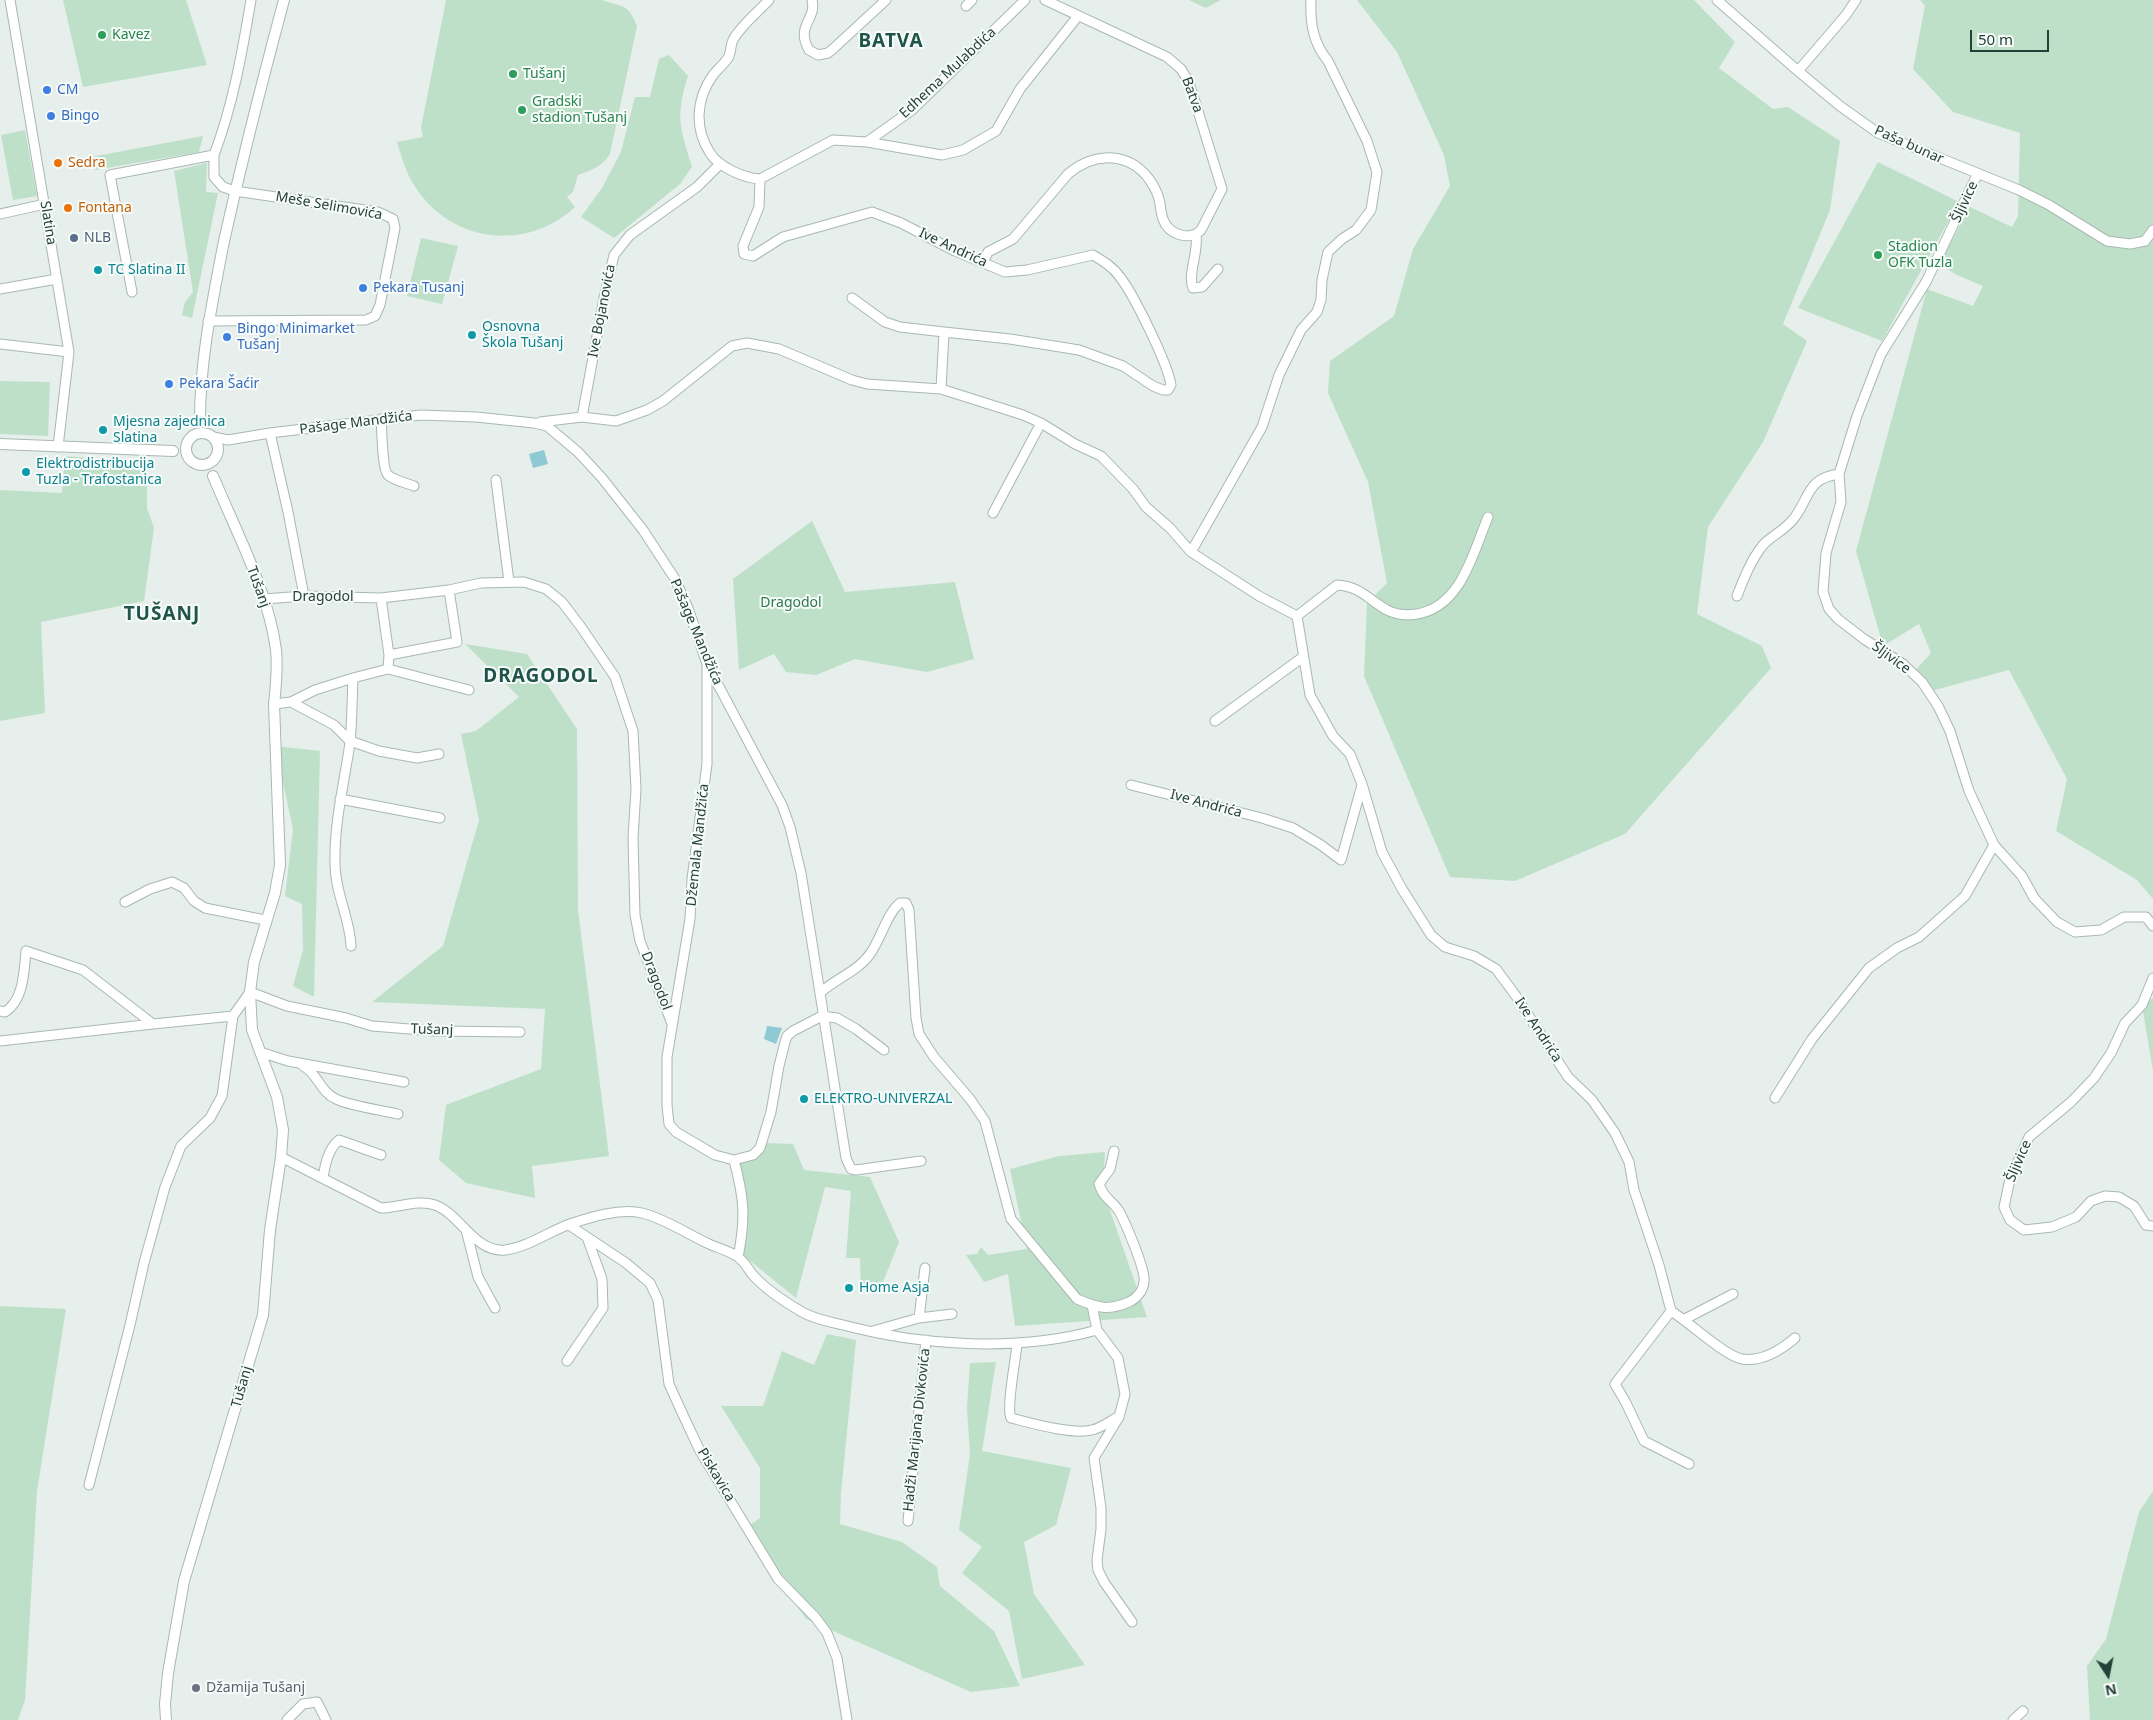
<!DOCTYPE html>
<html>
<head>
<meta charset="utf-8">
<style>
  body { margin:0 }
  #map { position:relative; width:2153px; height:1720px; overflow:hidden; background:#e6efeb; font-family:"Noto Sans",sans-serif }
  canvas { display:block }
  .north { position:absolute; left:2083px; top:1650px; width:50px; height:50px; -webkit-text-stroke:4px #f7fbf9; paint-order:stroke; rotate:169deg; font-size:14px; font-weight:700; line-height:20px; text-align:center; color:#24423a }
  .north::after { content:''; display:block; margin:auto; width:18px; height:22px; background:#24423a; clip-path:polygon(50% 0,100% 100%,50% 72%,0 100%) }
  .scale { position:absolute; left:1970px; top:30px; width:79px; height:22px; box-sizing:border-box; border:2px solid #24423a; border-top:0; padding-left:6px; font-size:15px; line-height:18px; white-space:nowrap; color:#24423a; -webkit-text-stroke:4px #f7fbf9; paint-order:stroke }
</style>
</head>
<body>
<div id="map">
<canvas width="2153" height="1720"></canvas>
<div class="north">N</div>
<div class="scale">50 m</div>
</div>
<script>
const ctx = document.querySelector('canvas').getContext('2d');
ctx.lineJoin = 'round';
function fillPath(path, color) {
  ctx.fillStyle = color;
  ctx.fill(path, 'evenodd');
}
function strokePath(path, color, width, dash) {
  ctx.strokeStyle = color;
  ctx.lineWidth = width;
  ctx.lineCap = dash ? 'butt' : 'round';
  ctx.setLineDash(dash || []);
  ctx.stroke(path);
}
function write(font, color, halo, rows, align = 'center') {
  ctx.font = font + ' "Noto Sans",sans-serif';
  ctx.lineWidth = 4;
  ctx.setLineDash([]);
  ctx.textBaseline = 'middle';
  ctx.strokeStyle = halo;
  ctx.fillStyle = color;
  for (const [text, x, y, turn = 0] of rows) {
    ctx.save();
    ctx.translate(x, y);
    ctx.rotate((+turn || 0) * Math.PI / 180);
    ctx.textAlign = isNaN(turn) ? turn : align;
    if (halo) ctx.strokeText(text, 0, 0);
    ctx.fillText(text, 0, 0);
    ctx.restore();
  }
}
fillPath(new Path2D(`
  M63,0H186L207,65L83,87Z
  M446,0H602C622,8 627,1 637,26L610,154C602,167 591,170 578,175L573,192L567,197L575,207C527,252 452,243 416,188C406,174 402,158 397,142L423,137L421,128Z
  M1189,0H1221L1206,8Z
  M1357,0H1694L1735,42L1719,68L1773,109L1788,107L1840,141L1830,210L1783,324L1807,341L1763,442L1708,527L1697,614L1762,646L1771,668L1625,834L1515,881L1450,877L1364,676L1367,603L1387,583L1368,482L1328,393L1330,361L1394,316L1413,249L1450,186L1444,155L1397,52Z
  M1920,0H2153V899L2137,880L2056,831L2067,779L2009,670L1931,691L1912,674L1931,653L1919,624L1883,646L1856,551L1927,289L1973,306L1983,286L1957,275L1939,264L1970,207L2012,227L2018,216L2020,133L1953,112L1913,69L1925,6Z
  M669,55L688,76C675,117 680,127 692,167L680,184L614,238L581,217L602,188L621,152L635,97H650L659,59Z
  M25,130L37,196L13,200L1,135Z
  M203,136L199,152L95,170L91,157Z
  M1878,162L1959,202L1882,341L1798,308Z
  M207,163L206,192L218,193L192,318L182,315L185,302L193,292L174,171Z
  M421,238L458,246L442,304L407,296Z
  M0,381L50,382L48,436L0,434Z
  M65,456L147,463V508L154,528L144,601L41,622L45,713L0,721V490L62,493Z
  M812,521L845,592L955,582L974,659L927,672L855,659L816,675L786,672L774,654L739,670L733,579Z
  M465,644L527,654L577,729L578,910L609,1156L532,1166L535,1198L466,1183L439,1160L446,1105L541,1069L545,1009L372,1002L443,946L479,820L461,734L476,731L519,697Z
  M275,746L320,751L314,997L293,986L303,950L302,904L285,896L293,829Z
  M2153,998V1071L2142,1005Z
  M766,1143L793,1144L804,1170L870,1177L899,1242L879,1292L861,1289L860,1258H846L851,1191L825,1187L796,1298L739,1252L744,1209L733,1169Z
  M1105,1152L1103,1190L1147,1317L1015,1326L1008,1274L984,1282L966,1255L977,1254L981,1247L988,1255L1027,1249L1010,1169L1059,1156Z
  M0,1306L66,1309L37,1491L25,1700L18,1720H0Z
  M827,1334L856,1340L841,1493L840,1524L902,1542L937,1567L940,1586L994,1631L1020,1686L971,1692L806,1619L743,1530L760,1518V1468L721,1406H763L782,1351L814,1365Z
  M996,1362L982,1451L1071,1468L1056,1525L1024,1542L1034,1594L1085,1665L1022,1679L1009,1611L962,1573L982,1547L959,1530L970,1454L967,1408L970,1363Z
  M2153,1491V1720H2090L2087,1666L2106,1639L2139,1512Z`), '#bfe0c8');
fillPath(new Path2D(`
  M544,450L548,464L533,468L529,454Z
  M767,1026L782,1028L776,1044L764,1039Z`), '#8ec9d4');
const minor = new Path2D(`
  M10,0L69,352L58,447
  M769,0C758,12 741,25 733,40C730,45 732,51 728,58C724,64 718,69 713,75C696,99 694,128 710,153C719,167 743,178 760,179L759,207L743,246L744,254L753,256L783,237L872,212L901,223L955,251L1005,272L1027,270L1093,255C1103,261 1113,267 1120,277C1134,295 1168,364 1171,385L1168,390H1163L1153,386L1123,366L1079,350L1010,339L944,332L941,389
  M812,0C817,20 795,25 809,50L818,55L828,53L834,48L886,0
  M1717,0L1798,71L1840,106L1878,133L2019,190L2049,205L2107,241L2130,244L2145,241L2153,230
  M966,6L972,0
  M1798,71L1846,15L1856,0
  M867,142L912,110L1025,0
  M214,155C233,105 242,53 251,0
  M1977,175L1926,282L1881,354L1857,416L1839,474L1841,502L1826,553L1823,592L1829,609L1838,619L1864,639L1903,664L1922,682L1938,706L1950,731L1969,791L1994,845L2022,876L2034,898L2057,922L2075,932L2101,930L2124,917H2146L2153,926
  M760,179L833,140L867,142L942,155L963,150L996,131L1020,89L1078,16
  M0,214L45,204
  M1196,234C1199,252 1187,275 1193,288L1202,287L1218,269
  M983,263L988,252L1013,239L1068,174C1100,147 1140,154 1157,193C1161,202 1160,211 1163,219C1168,234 1189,242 1201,230L1222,189L1189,82L1181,69L1167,57L1045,0
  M0,289L57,279
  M132,292L110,175L214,155V177L223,187L235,191L378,212L393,219L395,228L380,305L375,316L366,320L208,321
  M852,298L885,322L900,327L944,332
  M0,344L69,352
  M582,417L604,298L614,255L630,235L697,187L720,164
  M381,419C382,429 382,470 388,475C393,480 406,483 414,486
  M540,422L582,417L616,421L647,410L663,401L732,346L747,343L779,349L852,380L867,384L941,389L1023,415L1041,423L1075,444L1101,456L1133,489L1146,507L1170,528L1191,552L1259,596L1297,616
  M270,433L288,512L304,596
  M213,437L228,440L270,433L421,415L476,417L534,423L547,426L578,452L602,478L643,530L675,579L688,608L707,664L782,805L790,827L801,873L846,1158L851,1169L856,1170L921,1161
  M496,480L509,582
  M993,513L1041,423
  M1191,552L1262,427L1279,375L1301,330L1317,312L1321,300L1322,280L1328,252L1342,239L1356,230L1371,210L1377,172L1367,141L1328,61C1313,43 1310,23 1311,0
  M1737,596C1744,578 1751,560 1763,545C1772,535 1785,531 1795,517C1810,496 1808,478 1839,474
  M381,598L389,655L457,642L449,590
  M264,599L304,596L381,598L449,590L481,583L524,582L546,589L562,602L581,627L615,677L633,731L636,789L633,838L635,915L640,941L672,1024
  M1297,616L1310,695L1333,736L1350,754L1362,784L1382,852L1402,889L1431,935L1445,947L1474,956L1496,969L1516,996L1568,1077L1592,1100L1615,1133L1629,1162L1634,1190L1659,1265L1671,1311C1689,1322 1725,1356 1742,1359C1762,1362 1781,1350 1795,1338
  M1297,616L1337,585C1362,587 1367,599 1387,610C1397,615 1406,616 1417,614C1461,607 1473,553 1488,517
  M707,667V764L692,879L690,919L667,1057V1105L669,1124L676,1132L715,1155L734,1160C744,1198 746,1217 738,1257
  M388,669L469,690
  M353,678L388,669L389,655
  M291,702L334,725L350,741L379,751L417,758L439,754
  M274,704L291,702L315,690L353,678C352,700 352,722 350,743C344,784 334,823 335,864C335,893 350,918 351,946
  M1215,721L1303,657
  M1131,785L1262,818L1293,828L1321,845L1341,860L1362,785
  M340,799L440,818
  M125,902L150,889L172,882L184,888L194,901L205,908L265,920
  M2153,978L2142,1005L2125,1023L2111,1053L2094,1078L2071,1102L2029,1137L2010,1179L2004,1207L2010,1220L2024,1230L2052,1227L2076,1217L2091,1201L2105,1196L2119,1197L2134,1206L2146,1225L2153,1226
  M821,992C837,978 858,971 870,954C881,939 887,913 900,903H906L909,910L916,1018L919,1034L934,1057L970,1099L985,1121L1011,1219L1077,1299C1098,1308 1108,1311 1129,1302C1139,1297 1145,1288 1144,1277C1142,1262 1126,1224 1119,1211C1111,1199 1104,1199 1099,1184L1110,1169L1114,1151
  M0,1011L5,1012C24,1000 24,971 26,951L83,970L153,1024L233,1016L250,992L287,1006L346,1018L372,1026L434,1031L520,1032
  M0,1041L153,1024
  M260,1052L288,1061L404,1082
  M303,1066C317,1072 320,1092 336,1099C350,1106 381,1110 398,1114
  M1775,1098L1812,1039L1869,968L1897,948L1919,937L1965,896L1994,845
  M281,1157L381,1208C398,1208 418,1199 435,1205C460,1214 475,1253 505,1250C528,1247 548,1232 570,1224C591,1217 620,1208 642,1213C666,1219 687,1234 709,1244C718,1248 730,1251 738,1257C744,1261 748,1269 753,1275C766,1290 785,1302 802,1312C814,1319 830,1322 843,1325C922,1346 1018,1352 1097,1330
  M734,1160L753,1155L760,1148L771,1112L779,1066L785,1042L787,1036L793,1031L822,1016L837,1018L856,1029L884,1050
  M323,1178C325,1165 328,1149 339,1140L381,1155
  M569,1225L626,1263L650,1283L658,1300L669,1384L684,1417L700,1451L778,1579L815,1617L827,1633L837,1658L847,1720
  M466,1230L478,1277L495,1308
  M1092,1305L1097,1330L1118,1358L1125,1394L1119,1417L1094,1458L1101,1508V1529L1097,1560L1098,1570L1104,1582L1132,1622
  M1671,1311L1615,1384L1626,1403L1644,1441L1689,1464
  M919,1318L925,1268
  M1685,1319L1733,1294
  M873,1331L919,1318L952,1314
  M1017,1344C1016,1358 1006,1408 1011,1418C1031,1423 1072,1435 1092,1430C1101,1428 1109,1422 1116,1418
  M567,1361L603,1308L602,1279L587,1237
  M89,1485L130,1325L144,1263L165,1187L181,1146L210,1118L222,1096L233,1016
  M908,1521L926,1340
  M287,1720L303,1704L317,1702L326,1720
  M2013,1720L2023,1711`);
const tertiary = new Path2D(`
  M200,419C200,360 212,304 223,246C241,164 262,82 284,0
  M186 449a16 16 0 1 1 32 0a16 16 0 1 1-32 0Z
  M0,444L173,451
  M166,1720L165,1704L168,1673L184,1581L263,1315L270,1230L281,1157L283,1130L277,1097L252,1030L250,992L254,962L275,893L280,865L274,704C276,686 278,668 276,650C269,593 235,529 213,476`);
strokePath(minor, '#a8b8b2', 11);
strokePath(tertiary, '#a8b8b2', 12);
strokePath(minor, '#fff', 9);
strokePath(tertiary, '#fff', 10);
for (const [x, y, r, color] of [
  [102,35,5,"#2e9e5b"],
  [513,74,5,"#2e9e5b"],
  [47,90,5,"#3f7fe0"],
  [522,110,5,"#2e9e5b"],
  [51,116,5,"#3f7fe0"],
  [58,163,5,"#e8710a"],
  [68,208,5,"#e8710a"],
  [74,238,5,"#5c6f8a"],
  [1878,255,5,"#2e9e5b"],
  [98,270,5,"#0f9aa8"],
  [363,288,5,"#3f7fe0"],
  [472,335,5,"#0f9aa8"],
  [227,337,5,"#3f7fe0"],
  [169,384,5,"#3f7fe0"],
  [103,430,5,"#0f9aa8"],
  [26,472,5,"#0f9aa8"],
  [804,1099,5,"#0f9aa8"],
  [849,1288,5,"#0f9aa8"],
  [196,1688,5,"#6b7280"]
]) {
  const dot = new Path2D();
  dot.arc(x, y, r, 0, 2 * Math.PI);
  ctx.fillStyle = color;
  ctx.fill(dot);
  strokePath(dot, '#f7fbf9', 2);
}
write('14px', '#27864d', '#f7fbf9', [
  ["Kavez",112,35],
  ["Tušanj",523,74],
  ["Gradski",532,102],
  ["stadion Tušanj",532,118],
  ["Stadion",1888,247],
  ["OFK Tuzla",1888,263]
], 'left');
write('14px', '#24423a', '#f7fbf9', [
  ["Edhema Mulabdića",948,73,-43],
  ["Batva",1192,95,70],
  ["Paša bunar",1909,145,24],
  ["Šljivice",1965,202,-65],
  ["Meše Selimovića",329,206,10],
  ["Slatina",48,223,81],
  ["Ive Andrića",953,248,25],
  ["Ive Bojanovića",602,311,-79],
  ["Pašage Mandžića",356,423,-7],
  ["Tušanj",258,587,70],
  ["Dragodol",323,597],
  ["Pašage Mandžića",696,632,67],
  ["Šljivice",1891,658,36],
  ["Ive Andrića",1206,804,15],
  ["Džemala Mandžića",698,845,-84],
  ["Dragodol",656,981,69],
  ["Tušanj",432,1030,2],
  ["Ive Andrića",1538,1030,57],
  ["Šljivice",2019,1161,-67],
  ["Tušanj",242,1387,-74],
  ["Hadži Marijana Divkovića",917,1430,-84],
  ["Piskavica",716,1475,59]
]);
write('14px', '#366cbe', '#f7fbf9', [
  ["CM",57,90],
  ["Bingo",61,116],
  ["Pekara Tusanj",373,288],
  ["Bingo Minimarket",237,329],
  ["Tušanj",237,345],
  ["Pekara Šaćir",179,384]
], 'left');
write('14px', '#c56008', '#f7fbf9', [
  ["Sedra",68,163],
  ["Fontana",78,208]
], 'left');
write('14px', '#4e5e75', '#f7fbf9', [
  ["NLB",84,238]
], 'left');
write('14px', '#0d838f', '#f7fbf9', [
  ["TC Slatina II",108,270],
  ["Osnovna",482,327],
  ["Škola Tušanj",482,343],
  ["Mjesna zajednica",113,422],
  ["Slatina",113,438],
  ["Elektrodistribucija",36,464],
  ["Tuzla - Trafostanica",36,480],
  ["ELEKTRO-UNIVERZAL",814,1099],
  ["Home Asja",859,1288]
], 'left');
write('14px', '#2d7a4b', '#f7fbf9', [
  ["Dragodol",791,603]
]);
write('14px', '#5b616d', '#f7fbf9', [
  ["Džamija Tušanj",206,1688]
], 'left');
ctx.letterSpacing = '1px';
write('bold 19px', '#1f5548', '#f7fbf9', [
  ["BATVA",891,42],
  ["TUŠANJ",162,615],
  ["DRAGODOL",541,677]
]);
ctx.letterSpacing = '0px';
</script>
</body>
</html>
